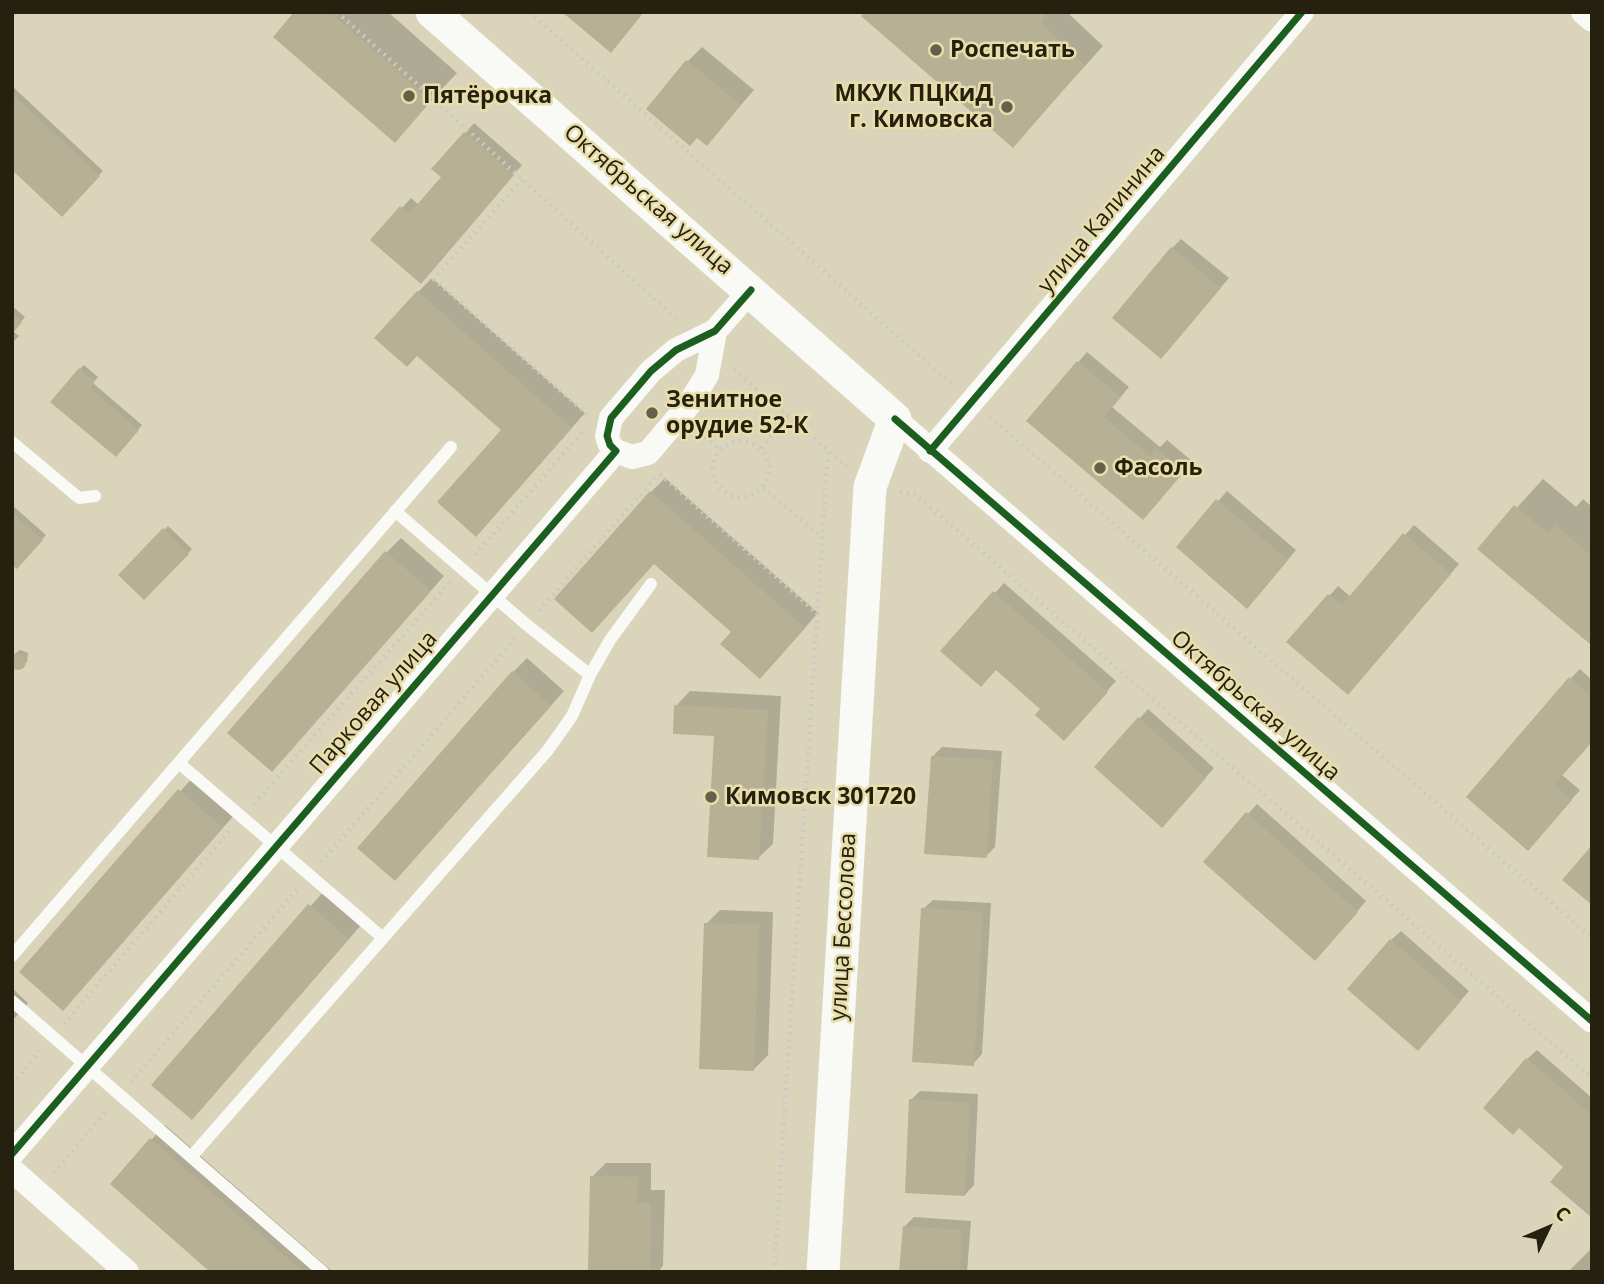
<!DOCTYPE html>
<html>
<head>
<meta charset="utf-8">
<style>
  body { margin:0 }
  #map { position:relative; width:1604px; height:1284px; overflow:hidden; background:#dad5ba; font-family:"Open Sans",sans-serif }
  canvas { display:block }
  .frame { position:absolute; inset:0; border:14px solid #25210e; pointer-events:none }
  .north { position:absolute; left:1513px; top:1193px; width:70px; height:70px; -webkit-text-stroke:5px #e8deac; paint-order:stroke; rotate:46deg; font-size:19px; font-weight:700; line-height:28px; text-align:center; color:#25210e }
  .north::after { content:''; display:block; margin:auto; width:24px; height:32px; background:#25210e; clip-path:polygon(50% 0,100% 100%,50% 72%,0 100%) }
</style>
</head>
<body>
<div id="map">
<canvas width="1604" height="1284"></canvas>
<div class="frame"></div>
<div class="north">С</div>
</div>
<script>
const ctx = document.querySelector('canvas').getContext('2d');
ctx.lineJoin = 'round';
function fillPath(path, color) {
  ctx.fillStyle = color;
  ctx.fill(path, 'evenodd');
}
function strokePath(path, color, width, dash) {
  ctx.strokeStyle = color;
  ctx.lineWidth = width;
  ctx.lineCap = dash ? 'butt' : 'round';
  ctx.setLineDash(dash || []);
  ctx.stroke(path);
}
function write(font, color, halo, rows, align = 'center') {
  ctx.font = font + ' "Open Sans",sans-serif';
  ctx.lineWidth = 5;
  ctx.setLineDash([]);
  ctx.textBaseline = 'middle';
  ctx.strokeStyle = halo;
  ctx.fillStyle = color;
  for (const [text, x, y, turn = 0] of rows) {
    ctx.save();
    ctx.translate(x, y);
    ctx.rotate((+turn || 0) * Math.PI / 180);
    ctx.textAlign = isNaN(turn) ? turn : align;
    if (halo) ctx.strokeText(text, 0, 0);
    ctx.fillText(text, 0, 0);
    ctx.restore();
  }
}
fillPath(new Path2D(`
  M297,12H388L457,73L394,140Z
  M867,12H1067L1103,46L1031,126Z
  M702,47L754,90L707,144L688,61Z
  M12,86L103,171L62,214L12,168Z
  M474,123L522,165L430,273L373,240L411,198L419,205L443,176L434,169Z
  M1181,239L1229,278L1170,348L1172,248Z
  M432,278L585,413L490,520L504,430L417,354L418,292Z
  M12,306L25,317L13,331L19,336L12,343Z
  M1087,352L1129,387L1112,407L1160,447L1167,440L1192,461L1153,508L1029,420Z
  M84,365L98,377L93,383L142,425L120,451L80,369Z
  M665,478L818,613L774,663L733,632L655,562L651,492Z
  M1543,479L1576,507L1583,499L1592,507L1590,641L1480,548Z
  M1227,491L1296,550L1256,598L1178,547Z
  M12,505L46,535L17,567L12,563Z
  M1414,525L1459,564L1357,683L1289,642L1338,586L1351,597Z
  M168,526L192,549L144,598L120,575Z
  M401,538L444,576L272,770L387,552Z
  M1004,583L1116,681L1073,729L1043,709L997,668L942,651Z
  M20,650L28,653L27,662L14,668L12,656Z
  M527,658L564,691L409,864L513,672Z
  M1580,669L1592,680V741L1562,775L1580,790L1537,839L1570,679Z
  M690,691L781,696L773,844L758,858L716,734L676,706Z
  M1148,709L1214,768L1171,816L1139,719Z
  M942,747L1002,751L995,847L986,856L932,757Z
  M194,776L236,813L63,1009L21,971Z
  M1257,804L1366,901L1324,950L1248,814Z
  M324,891L362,924L192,1118L153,1084Z
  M933,900L991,903L982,1054L973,1064L923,909Z
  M720,910L773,912L768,1055L754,1069L706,924Z
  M1401,931L1469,991L1427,1039L1391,940Z
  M12,988L28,1003L12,1021Z
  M1537,1050L1592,1098V1216L1566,1167L1527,1059Z
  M920,1091L978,1094L974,1185L965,1195L911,1100Z
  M165,1125L333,1272H213L112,1183Z
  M606,1163H651V1190H665L663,1266L658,1272H590L592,1177Z
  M914,1217L971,1221L967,1272H901L904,1227Z
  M1590,1250L1592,1272H1568Z`), '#0003');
fillPath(new Path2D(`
  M294,12H330L431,101L395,143L273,37Z
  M562,12H644L611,53Z
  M865,12H1046L1041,24L1085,65L1013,148L861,16Z
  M686,60L741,105L707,146L697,138L690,146L646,109Z
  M12,94L100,176L62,217L12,170Z
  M464,132L514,175L421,284L370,240L400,206L409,214L441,177L431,169Z
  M1171,247L1221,288L1161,359L1112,318Z
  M417,291L572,428L476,537L437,502L501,430L417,356L407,367L374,338Z
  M12,313L22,322L12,334Z
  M1077,361L1121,397L1104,417L1150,456L1156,448L1184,472L1143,520L1026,421Z
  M79,368L95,382L90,388L139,430L116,457L50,402Z
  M650,491L805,628L760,679L720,644L731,632L654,564L592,633L554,599Z
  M1216,499L1288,560L1247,609L1176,547Z
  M1514,505L1548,533L1555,525L1592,556L1589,572L1592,575L1590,644L1477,549Z
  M12,513L43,540L17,569L12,565Z
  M163,528L189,554L144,600L118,575Z
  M1403,533L1451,574L1348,695L1286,642L1328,594L1342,605Z
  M385,551L431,591L272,772L227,733Z
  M993,591L1108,692L1064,741L1035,715L1040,709L996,670L981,687L940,651Z
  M10 662a8 8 0 1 1 16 0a8 8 0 1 1-16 0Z
  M512,671L551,706L395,881L357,848Z
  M1569,677L1592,697V742L1554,785L1572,800L1528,851L1466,797Z
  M674,705L768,710L759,860L707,857L714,736L673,734Z
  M1138,717L1206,778L1162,828L1094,767Z
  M931,756L993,760L987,858L924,854Z
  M178,789L223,828L63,1011L19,972Z
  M1246,812L1358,912L1315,961L1203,862Z
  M1592,845V905L1562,880Z
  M308,904L349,939L192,1120L151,1085Z
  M921,908L983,912L974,1066L912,1062Z
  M704,923L759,925L754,1071L699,1069Z
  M1390,939L1461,1001L1418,1051L1347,989Z
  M1526,1058L1592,1115V1218L1550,1182L1563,1167L1519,1128L1513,1135L1483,1108Z
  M909,1099L970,1103L965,1196L905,1193Z
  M150,1138L303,1272H210L110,1184Z
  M590,1176L638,1177L637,1203H651L650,1272H588Z
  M903,1226L962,1230L960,1272H899Z`), '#b6b094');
strokePath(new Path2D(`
  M337,12L680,322
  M529,12L954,386
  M522,179L434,279L588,415
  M734,370L847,466
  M990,417L1592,938
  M700,432L720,450
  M713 469a28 28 0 1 1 56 0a28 28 0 1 1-56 0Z
  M761,448L788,416
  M660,474L818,614
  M763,488L823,538
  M900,492L915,494L1592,1078
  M475,555L582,432
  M539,611L655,478
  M254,804L450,582
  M321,862L515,639
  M64,1024L230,831
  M131,1082L297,890
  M12,1084L40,1051
  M54,1173L107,1110
  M774,1272L828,451`), '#cbc9c1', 4.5, [2, 5]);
strokePath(new Path2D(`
  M12,442L79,498L95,496
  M395,511L527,625L590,675
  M179,763L383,938L191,1157
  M383,938L548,750L572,716L590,675L610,640L651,584
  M12,956L451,447
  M12,1001L323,1272`), '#f9f9f5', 12);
strokePath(new Path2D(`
  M1583,12L1592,20
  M895,419L1592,1021
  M616,451L632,457L648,453L688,406L707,375L715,331
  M930,451L1302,12
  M12,1154L616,451L610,445L607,436L611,418L651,371L676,350L715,331L751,290
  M12,1170L127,1272`), '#f9f9f5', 24);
strokePath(new Path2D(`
  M432,12L895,419L870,487L823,1272`), '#f9f9f5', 33);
strokePath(new Path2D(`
  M895,419L1592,1021
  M930,451L1302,12
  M12,1154L616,451L610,445L607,436L611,418L651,371L676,350L715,331L751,290`), '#1b5e20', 7);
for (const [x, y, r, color] of [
  [936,50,7,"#64604a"],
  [409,96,7,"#64604a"],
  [1007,107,7,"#64604a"],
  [652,413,7,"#64604a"],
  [1100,468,7,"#64604a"],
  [711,797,7,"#64604a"]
]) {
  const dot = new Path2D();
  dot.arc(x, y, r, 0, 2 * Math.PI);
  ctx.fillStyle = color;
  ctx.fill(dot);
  strokePath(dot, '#e8deac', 2.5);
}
write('bold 23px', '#25210e', '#e8deac', [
  ["Роспечать",950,50],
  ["МКУК ПЦКиД",993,94,"right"],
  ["г. Кимовска",993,120,"right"],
  ["Пятёрочка",423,96],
  ["Зенитное",666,400],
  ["орудие 52-К",666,426],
  ["Фасоль",1114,468],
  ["Кимовск 301720",725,797]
], 'left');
write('23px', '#25210e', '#e8deac', [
  ["Октябрьская улица",648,200,41],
  ["улица Калинина",1102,220,-50],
  ["Парковая улица",374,703,-49],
  ["Октябрьская улица",1255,706,41],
  ["улица Бессолова",844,927,-87]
]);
</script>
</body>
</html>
